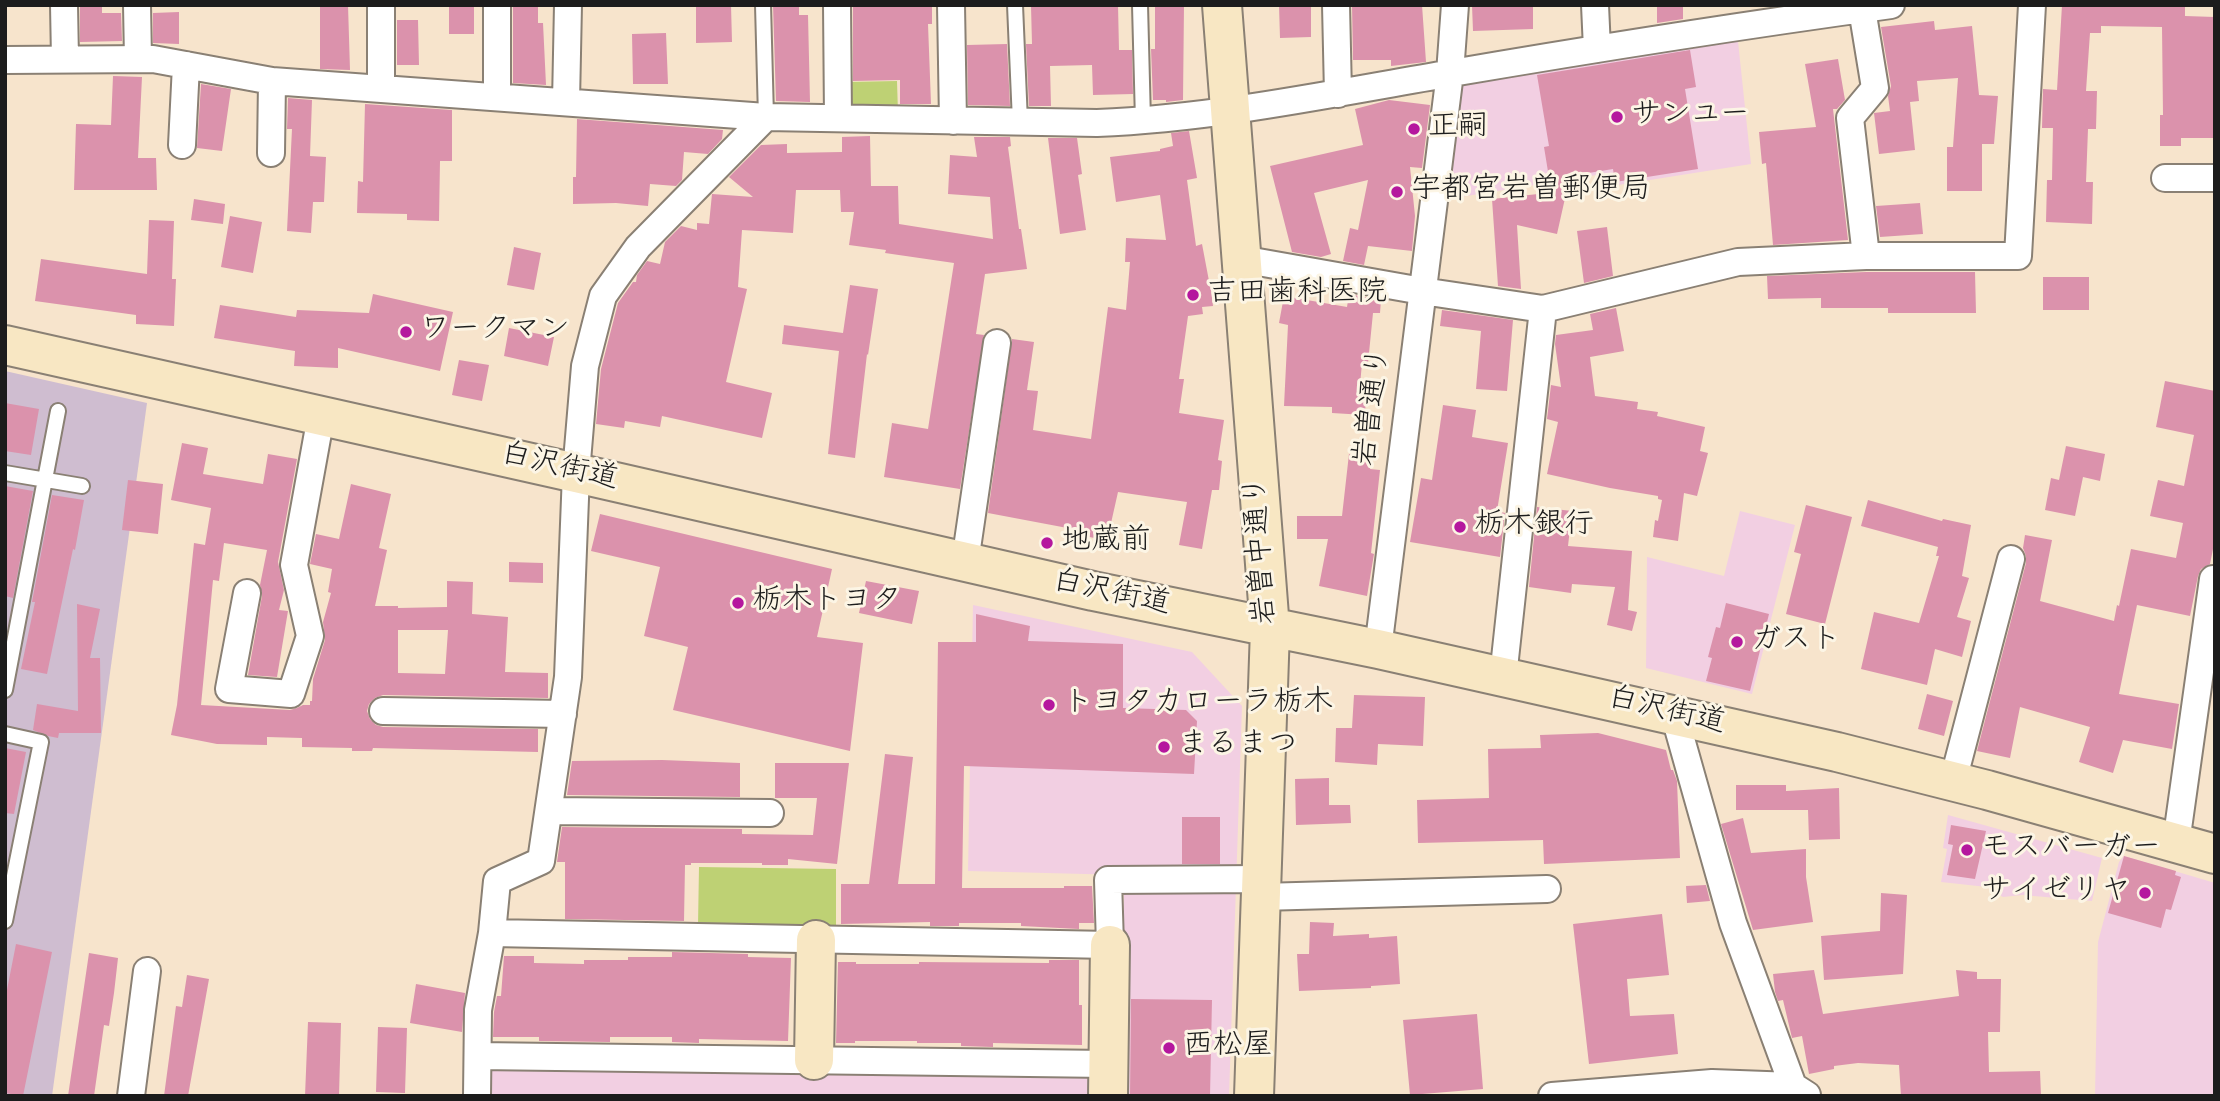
<!DOCTYPE html>
<html>
<head>
<meta charset="utf-8">
<style>
  body { margin:0 }
  #map { position:relative; width:2220px; height:1101px; overflow:hidden; background:#f7e4cc; font-family:"Indie Flower",sans-serif }
  canvas { display:block }
  .frame { position:absolute; inset:0; border:7px solid #1c1c1c; pointer-events:none }
</style>
</head>
<body>
<div id="map">
<canvas width="2220" height="1101"></canvas>
<div class="frame"></div>
</div>
<script>
const ctx = document.querySelector('canvas').getContext('2d');
ctx.lineJoin = 'round';
function fillPath(path, color) {
  ctx.fillStyle = color;
  ctx.fill(path, 'evenodd');
}
function strokePath(path, color, width, dash) {
  ctx.strokeStyle = color;
  ctx.lineWidth = width;
  ctx.lineCap = dash ? 'butt' : 'round';
  ctx.setLineDash(dash || []);
  ctx.stroke(path);
}
function write(font, color, halo, rows, align = 'center') {
  ctx.font = font + ' "Indie Flower","Klee One",sans-serif';
  ctx.lineWidth = 6;
  ctx.setLineDash([]);
  ctx.textBaseline = 'middle';
  ctx.strokeStyle = halo;
  ctx.fillStyle = color;
  for (const [text, x, y, turn = 0] of rows) {
    ctx.save();
    ctx.translate(x, y);
    ctx.rotate((+turn || 0) * Math.PI / 180);
    ctx.textAlign = isNaN(turn) ? turn : align;
    if (halo) ctx.strokeText(text, 0, 0);
    ctx.fillText(text, 0, 0);
    ctx.restore();
  }
}
fillPath(new Path2D(`
  M1737,32L1751,164L1612,186L1609,173L1448,199L1460,79Z
  M1740,511L1795,525L1752,694L1646,668L1647,557L1724,576Z
  M973,605L1192,652L1242,706L1229,1096H1123L1124,875L968,871Z
  M1948,815L2102,858L2092,901L2022,895L2003,897L1987,887L1941,882L1947,849L1943,848Z
  M2124,856L2215,883V1096H2095L2098,942L2119,862Z
  M487,1069H1107L1106,1096H487Z`), '#f2cfe2');
fillPath(new Path2D(`
  M5,371L147,403L52,1096H5Z`), '#cfbdd0');
fillPath(new Path2D(`
  M897,81L898,113L847,106L846,82Z
  M699,867L836,869V927L698,925Z`), '#bed174');
fillPath(new Path2D(`
  M80,5H102V13H121L122,41L80,42Z
  M320,5H348L350,70L320,69Z
  M449,5H474V34H449Z
  M513,5H538V23H543L546,85L513,83Z
  M696,5H731L732,42L696,43Z
  M773,5H799V15H808L810,102L776,101Z
  M853,5H932V24H928L931,104H900V80L853,81Z
  M1118,5L1119,50H1132L1133,94L1093,95L1092,65L1050,66L1051,106H1029L1026,44H1032L1031,6Z
  M1155,5H1184L1183,100L1166,102V100H1153L1151,49H1155Z
  M1279,5H1311V37L1280,38Z
  M1352,5H1422L1426,62L1391,66V60H1353Z
  M1472,5H1533V29L1473,31Z
  M1657,5H1683V19L1657,23Z
  M2062,5H2185V16L2215,17V138H2181V146H2160V115H2163L2162,27L2101,26V33H2090L2086,91H2097L2096,129H2088L2086,182H2093L2092,224L2046,222L2047,180H2052L2053,128H2042L2043,89L2057,90Z
  M179,12V44L153,43V13Z
  M397,20H418L419,65H397Z
  M1934,21L1935,30L1972,26L1979,95L1998,96L1994,144H1982V191H1947V147H1953L1958,78L1917,81L1919,101L1910,102L1915,150L1879,154L1874,113L1890,111L1888,96L1891,86L1881,27Z
  M666,33L668,84H633L632,34Z
  M1007,44L1010,106L968,105L967,45Z
  M1690,50L1696,87L1685,89L1698,169L1615,182L1613,169L1570,176L1557,234L1517,225L1521,289L1498,286L1492,199L1538,194L1539,187L1551,190L1544,147L1549,146L1537,75Z
  M1838,59L1845,100L1837,109H1833L1848,240L1773,245L1766,163L1762,164L1759,132L1816,127L1805,64Z
  M113,76L142,77L138,158H156L157,190H74L76,124L111,125Z
  M201,84L231,89L222,151L197,148Z
  M288,98L312,100L310,156L326,157L324,202H313L311,233L287,231L292,129H287Z
  M1389,100L1430,105L1422,168L1410,167L1415,216L1412,251L1368,246L1364,265L1343,261L1350,228L1358,230L1368,180L1314,193L1331,254L1321,257L1292,252L1270,166L1363,145L1355,109Z
  M365,104L452,110V161H440L439,221L407,220V214L357,213L358,181L363,182Z
  M577,119L723,130L722,139L708,154L684,152L682,180L676,186L650,184L648,206L616,203L573,204V177H576Z
  M1189,131L1197,178L1187,180L1196,246L1202,244L1209,281L1207,282H1210L1213,306L1202,307L1203,314L1188,316L1179,379H1184L1179,413L1224,420L1218,460L1222,461L1219,490H1212L1202,549L1179,545L1187,502L1118,492L1107,541L1077,534L1078,530L988,513L1012,339L1034,342L1027,390L1038,391L1033,430L1091,439L1108,307L1126,310L1130,262H1125L1126,238L1166,240L1160,195L1116,202L1110,157L1160,151V149L1173,146L1171,133Z
  M870,136L871,186H898L899,224L993,239L990,197L948,194L950,155L977,157L974,137H1010L1011,146L1008,147L1019,229H1021L1027,269L985,274L976,334L984,335L960,489L884,477L892,423L928,429L954,263L885,253L886,250L849,245L854,212H841L840,190H796L793,233L742,230L738,287L747,289L726,382L772,393L762,438L662,416L660,427L625,421L624,428L596,424L601,369L618,303L633,282H636L637,275L647,261L660,264L665,242L681,226L697,230V223L709,224L712,194L753,197L729,177L761,145L787,144V153L842,152V137Z
  M1048,138H1077L1082,174L1078,175L1086,230L1060,234Z
  M194,199L225,204L223,224L191,220Z
  M1920,203L1923,234L1880,237L1876,206Z
  M230,216L262,222L253,273L221,267Z
  M149,220L174,221L172,279H176L174,326L136,324V315L35,301L41,259L147,274Z
  M1607,227L1613,276L1584,283L1577,231Z
  M514,247L541,253L534,290L507,285Z
  M1866,272H1975L1976,313H1888V308H1821V298L1768,299L1767,276Z
  M2043,277H2089V310H2043Z
  M850,285L878,289L868,355L867,354L855,458L828,454L839,351L782,344L784,325L843,333Z
  M373,294L453,312L440,371L338,348V368L294,366L295,351L214,338L220,305L296,317L297,310L369,313Z
  M1349,294L1381,300L1380,313H1373L1368,363H1362L1359,396L1366,397L1365,415L1332,413V407L1284,406L1288,325L1279,323L1284,296L1347,307Z
  M1616,308L1624,351L1590,357L1595,396L1638,402L1637,409L1658,412L1657,416L1705,427L1700,451L1708,453L1697,496L1684,493L1678,541L1653,537L1655,520L1658,521L1662,500L1658,499V496L1610,488L1547,474L1558,422L1547,419L1551,385L1561,387L1555,344L1556,335L1593,330L1590,314Z
  M1442,310L1513,320L1507,391L1476,389L1481,331L1440,326Z
  M509,328L554,337L548,366L504,356Z
  M459,360L489,365L482,401L452,395Z
  M2165,381L2215,391V539L2210,564L2201,569L2198,576L2190,616L2137,605L2119,694L2179,704L2172,749L2123,740L2113,773L2079,762L2090,727L2020,707L2010,758L1977,751L2026,563V556L2023,548L2025,535L2052,540L2040,601L2114,621L2117,605L2119,606L2131,549L2176,558L2183,523L2150,516L2158,480L2184,486L2194,435L2156,427Z
  M5,403L39,409L31,455L5,451Z
  M1443,405L1476,410L1472,437L1508,443L1497,511L1505,513L1500,557L1410,542L1421,478L1432,480Z
  M182,443L208,448L203,474L263,484L268,454L297,459L278,562L284,590L279,610L288,611L277,677L248,675L262,596L260,585L267,550L224,543L219,581L213,580L201,705L290,710L297,708L303,705H310V701H312L313,679L325,640L323,622L331,593L328,592L332,569L310,564L316,534L339,539L351,484L391,494L379,548L387,550L375,606H398V608L447,607V581L473,582L472,614L508,617L505,672L548,673V698L383,695L375,698L369,704L367,711L370,719L376,725L383,727L538,729V752L373,748L372,751H352V748L302,747V738L267,737V745L217,744L171,735L177,705L194,543L205,545L211,508L171,500ZM398,630H448L445,674L398,673Z
  M2066,446L2105,454L2100,481L2083,477L2075,516L2045,510L2051,478L2059,480Z
  M1349,454L1371,457L1370,469L1380,470L1371,553L1374,554L1367,596L1319,586L1328,539H1297V516H1342Z
  M128,480L163,484L158,534L122,530Z
  M5,486L33,491L13,598L5,596Z
  M52,495L84,500L75,550L73,549L47,674L21,669L35,602H32Z
  M1868,500L1942,521L1943,519L1971,525L1962,576L1969,578L1957,617L1971,621L1962,657L1935,649L1927,685L1861,669L1874,612L1919,623L1939,556H1936L1938,547L1861,526Z
  M1806,505L1852,517L1825,624L1786,614L1801,554L1794,552Z
  M1537,507L1572,511L1568,546L1632,551L1628,610L1637,612L1632,631L1607,625L1615,587L1572,584L1571,593L1529,587Z
  M600,514L832,569L817,637L863,643L850,751L673,710L688,647L644,636L660,567L591,551Z
  M509,562L543,563V583L509,582Z
  M866,581L919,591L912,624L859,613Z
  M1726,603L1769,614L1750,691L1706,681L1712,658L1708,657L1716,627L1720,628Z
  M77,604L100,609L90,658H100L101,733H59L58,738L48,736L33,730L37,704L78,711Z
  M976,614L1030,626L1028,641L1123,644V708L1186,710L1197,721L1194,774L964,766L962,888H1064V886H1092L1094,923H1079V929L1021,926V923H959V926H930V922L841,924V884H869L885,754L913,757L898,884H935L938,642H976Z
  M1927,694L1953,701L1944,736L1918,729Z
  M1354,695L1425,697L1423,746L1378,744L1377,765L1335,762L1336,728H1352Z
  M1598,733L1666,750L1671,770H1673L1677,781L1680,858L1544,864L1543,840L1418,843L1417,800L1489,798L1488,749L1541,748L1540,735Z
  M5,748L26,752L14,814L5,813Z
  M662,760L740,763V797L567,795L572,761Z
  M775,763H849L837,864L788,859V865H762V863H691V865H685L684,921L565,919V862H557L562,827L742,829V834L813,835L817,798H775Z
  M1329,778V805H1350L1351,823L1296,825L1295,779Z
  M1736,785H1786V791L1839,788L1840,839L1809,840L1808,810H1736Z
  M1182,817H1220V864H1182Z
  M1743,818L1751,853L1806,849V877L1813,922L1753,930L1721,824Z
  M1951,825L1986,831L1975,879L1947,875L1953,845L1948,844Z
  M2124,856L2176,871L2175,875L2181,877L2171,910L2166,909L2161,928L2108,913Z
  M1706,885L1710,901L1687,903L1686,886Z
  M1881,893L1907,895L1903,974L1824,980L1821,936L1880,931Z
  M1662,914L1669,975L1627,979L1630,1016L1674,1014L1678,1054L1589,1064L1573,924Z
  M1310,922L1334,923L1333,936L1369,934V938L1397,936L1400,984L1371,986V988L1299,991L1297,954H1309Z
  M16,944L52,952L23,1096L5,1093V1000Z
  M672,952L748,954V957L791,958L788,1041L699,1039V1043L672,1042V1037H610V1042L539,1041V1037H493L494,1012L497,996H501L504,956H534V963L584,964V960H628V957H672Z
  M89,953L118,958L114,993L109,1026L104,1025L94,1096H68Z
  M1049,960H1079V1005H1082V1045L993,1043V1047L961,1046V1043H917V1041H855V1043H836L838,962H856V964H919V962L1049,963Z
  M1814,970L1823,1014L1959,996L1956,970L1977,972V979H2001L2000,1032H1988L1989,1072L2040,1071L2041,1096H2001V1094L1901,1096L1899,1065L1858,1063L1834,1066V1069L1809,1074L1802,1036L1792,1038L1783,1000L1778,1001L1775,992L1773,974Z
  M187,975L209,979L188,1096H164L176,1006L182,1007Z
  M416,984L465,993L462,1032L410,1023Z
  M1131,999L1212,1000L1210,1096H1130Z
  M1477,1014L1483,1089L1410,1095L1403,1020Z
  M308,1022L341,1023L339,1096H305Z
  M378,1027L407,1028L405,1093L376,1092Z`), '#db92ac');
const lane = new Path2D(`
  M763,5L766,117
  M1015,5L1020,122
  M1140,5L1143,121
  M5,473L82,486
  M5,690L58,411
  M5,734L41,742L5,921`);
const street = new Path2D(`
  M64,5L65,59
  M137,5L138,59
  M837,5L838,118
  M951,5L953,121
  M1336,5L1338,94
  M1595,5L1597,49
  M1862,9L1875,88L1850,118L1866,256
  M5,60L153,59L272,81L766,117L1097,123C1217,118 1334,93 1452,73C1598,48 1745,25 1891,5
  M381,88V5
  M497,97V5
  M566,102L568,5
  M182,145L186,65
  M271,153L272,81
  M2165,178H2215
  M1241,259L1422,291L1543,309L1738,262L1866,256H2018L2032,5
  M965,562L997,343
  M247,593L229,689L291,694L310,636L294,565L321,416
  M1378,649L1450,73L1455,5
  M1503,677L1543,309
  M383,711L563,714
  M1674,714L1733,923L1793,1086
  M1953,781L2011,559
  M549,811L770,813
  M2176,843L2213,579H2215
  M1261,897L1547,889
  M492,933L1110,945L1108,880L1262,879
  M478,1056L1108,1064
  M131,1096L147,971
  M477,1096L478,1010L492,933L497,881L541,861L568,677L576,473L585,366L603,296L638,247L766,117
  M1552,1096L1712,1083L1793,1086L1807,1095`);
const secondary = new Path2D(`
  M1222,5L1270,629L1254,1096
  M5,345L576,473L1093,591L1378,649L1837,752L1987,790L2215,854
  M814,1060L816,940
  M1108,1096L1110,945`);
strokePath(lane, '#8a8074', 18);
strokePath(street, '#8a8074', 30);
strokePath(secondary, '#8a8074', 42);
strokePath(lane, '#fff', 14);
strokePath(street, '#fff', 26);
strokePath(secondary, '#f8e7c3', 38);
for (const [x, y, r, color] of [
  [1617,117,7,"#b5179e"],
  [1414,129,7,"#b5179e"],
  [1397,192,7,"#b5179e"],
  [1193,295,7,"#b5179e"],
  [406,332,7,"#b5179e"],
  [1460,527,7,"#b5179e"],
  [1047,543,7,"#b5179e"],
  [738,603,7,"#b5179e"],
  [1737,642,7,"#b5179e"],
  [1049,705,7,"#b5179e"],
  [1164,747,7,"#b5179e"],
  [1967,850,7,"#b5179e"],
  [2145,893,7,"#b5179e"],
  [1169,1048,7,"#b5179e"]
]) {
  const dot = new Path2D();
  dot.arc(x, y, r, 0, 2 * Math.PI);
  ctx.fillStyle = color;
  ctx.fill(dot);
  strokePath(dot, '#fcf5e5', 2.5);
}
write('30px', '#1c1c1c', '#fcf5e5', [
  ["サンユー",1631,117],
  ["正嗣",1428,129],
  ["宇都宮岩曽郵便局",1411,192],
  ["吉田歯科医院",1207,295],
  ["ワークマン",420,332],
  ["栃木銀行",1474,527],
  ["地蔵前",1061,543],
  ["栃木トヨタ",752,603],
  ["ガスト",1751,642],
  ["トヨタカローラ栃木",1063,705],
  ["まるまつ",1178,747],
  ["モスバーガー",1981,850],
  ["サイゼリヤ",2131,893,"right"],
  ["西松屋",1183,1048]
], 'left');
write('30px', '#1c1c1c', '#fcf5e5', [
  ["岩曽通り",1375,407,-83],
  ["白沢街道",559,469,13],
  ["岩曽中通り",1263,550,-94],
  ["白沢街道",1111,595,12],
  ["白沢街道",1666,713,13]
]);
</script>
</body>
</html>
